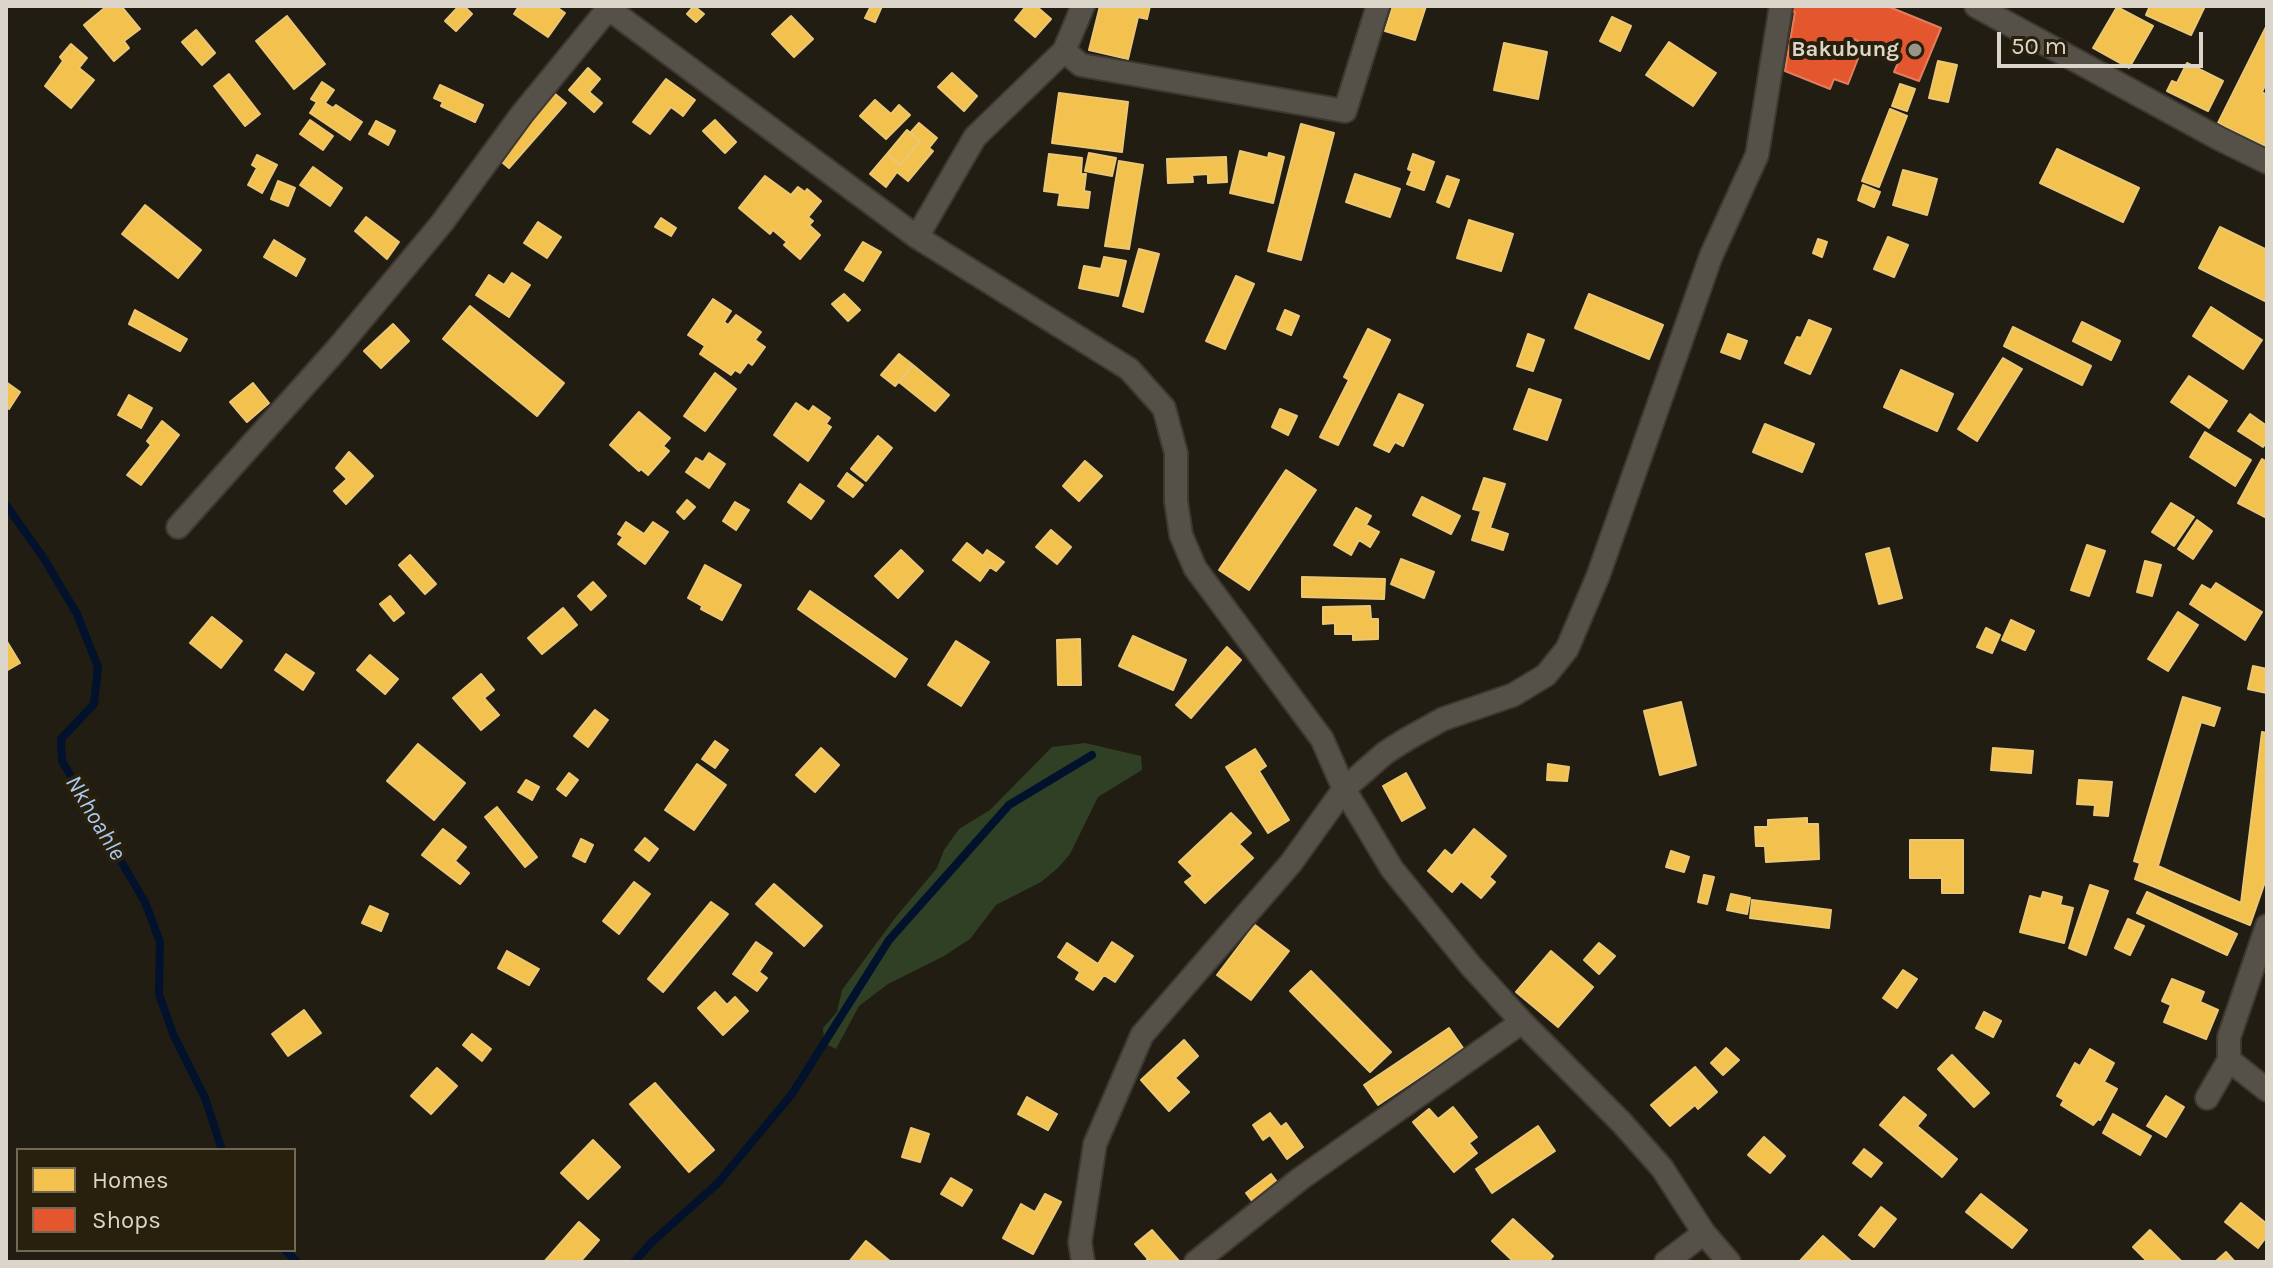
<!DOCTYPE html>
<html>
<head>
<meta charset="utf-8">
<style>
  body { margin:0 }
  #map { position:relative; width:2273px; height:1268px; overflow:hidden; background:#221d12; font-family:Karla,sans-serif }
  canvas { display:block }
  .frame { position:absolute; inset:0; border:8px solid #dbd6c9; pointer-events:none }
  .legend { position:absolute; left:16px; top:1148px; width:280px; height:104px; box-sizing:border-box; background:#28200c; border:2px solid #706958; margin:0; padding:10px 14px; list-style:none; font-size:24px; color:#dbd6c9 }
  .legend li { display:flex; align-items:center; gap:16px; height:40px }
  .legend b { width:40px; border:2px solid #706958 }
  .scale { position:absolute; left:1997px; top:32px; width:206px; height:36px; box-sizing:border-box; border:4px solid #dbd6c9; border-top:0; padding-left:10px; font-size:24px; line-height:28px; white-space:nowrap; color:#dbd6c9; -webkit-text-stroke:6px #28200c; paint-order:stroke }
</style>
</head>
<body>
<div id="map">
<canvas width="2273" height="1268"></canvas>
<div class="frame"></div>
<ul class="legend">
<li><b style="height:22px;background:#f2c14e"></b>Homes</li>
<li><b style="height:22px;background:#e4572e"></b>Shops</li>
</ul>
<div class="scale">50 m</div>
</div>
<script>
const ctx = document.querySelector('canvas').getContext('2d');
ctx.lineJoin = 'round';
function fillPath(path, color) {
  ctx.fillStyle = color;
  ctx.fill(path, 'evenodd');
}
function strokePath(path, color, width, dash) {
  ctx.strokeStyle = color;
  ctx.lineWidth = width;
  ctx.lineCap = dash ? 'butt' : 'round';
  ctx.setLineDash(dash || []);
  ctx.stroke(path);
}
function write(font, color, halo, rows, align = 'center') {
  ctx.font = font + ' Karla,sans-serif';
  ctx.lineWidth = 8;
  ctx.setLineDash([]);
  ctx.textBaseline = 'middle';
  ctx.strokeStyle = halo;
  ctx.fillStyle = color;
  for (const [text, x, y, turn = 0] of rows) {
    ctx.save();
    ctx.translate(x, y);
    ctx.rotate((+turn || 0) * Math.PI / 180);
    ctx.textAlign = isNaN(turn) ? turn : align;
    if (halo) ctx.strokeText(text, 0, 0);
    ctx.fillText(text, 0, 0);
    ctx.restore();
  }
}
fillPath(new Path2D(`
  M1085,743L1141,756L1142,770L1098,797L1070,854L1058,868L1041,882L996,905L970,939L944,956L888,984L859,1006L836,1049L824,1043L823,1028L837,1012L842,990L895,918L937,868L944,850L959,829L990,810L1052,747Z`), '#2f4024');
const homes = new Path2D(`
  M107,6H121L140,29L124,41L129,48L114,61L84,25Z
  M459,6H464L472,14L456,31L445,21Z
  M519,6H555L565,13L548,37L514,14Z
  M694,6L704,14L696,22L687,14Z
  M871,6H882L875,22L865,18Z
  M1026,6H1036L1051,19L1035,37L1015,20Z
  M1100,6H1150L1147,19L1138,17L1128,59L1089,50Z
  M1393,6H1426L1415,40L1385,31Z
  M2150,6H2205L2191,35L2146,15Z
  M2117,7L2153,26L2129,68L2093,48Z
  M287,16L325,64L294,89L256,41Z
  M791,16L813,39L794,57L772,34Z
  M1612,17L1631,26L1620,51L1600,41Z
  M2267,25V81L2262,92L2267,95V147L2218,123Z
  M196,30L215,53L202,65L182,42Z
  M1669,42L1716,73L1693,106L1646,75Z
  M1504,43L1547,52L1538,99L1494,90Z
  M71,44L87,58L79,68L94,80L71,108L45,86L63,61L60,57Z
  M1938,61L1957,65L1948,102L1929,98Z
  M2187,63L2223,81L2208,111L2167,91L2172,81L2177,83Z
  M588,68L600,79L589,92L602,103L594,112L569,90Z
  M952,73L977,96L964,111L938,87Z
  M229,74L260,114L245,126L214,86Z
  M666,79L695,100L683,116L671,107L650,134L633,122Z
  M322,82L334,90L325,103L333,108L336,105L362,122L350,140L310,113L317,102L311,99Z
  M1900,84L1915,89L1907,111L1892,106Z
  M440,85L483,105L475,122L441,106L443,102L434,98Z
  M554,93L566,103L509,168L497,158Z
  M1059,93L1128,102L1122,152L1052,143Z
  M875,100L891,114L899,105L910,115L886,139L860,116Z
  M1890,109L1907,116L1879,187L1862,181Z
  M310,120L333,136L323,150L300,134Z
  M715,120L736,142L725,153L703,131Z
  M376,121L395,131L388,145L369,134Z
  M919,123L937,138L929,148L933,151L908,181L897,172L886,187L870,174L887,154L900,165L920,141L910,133Z
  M1301,124L1334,133L1301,260L1268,251Z
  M907,130L920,141L900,165L887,154Z
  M2057,149L2139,188L2123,222L2040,183Z
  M1240,151L1268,158L1269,153L1284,157L1273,203L1230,193Z
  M1089,153L1116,158L1112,176L1085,171Z
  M1049,154L1082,158L1081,174H1086L1084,191L1090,192L1088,208L1058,205L1060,193L1044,191Z
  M1413,154L1434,162L1424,190L1407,184L1412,171L1408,169Z
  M257,155L277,165L262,193L248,185L257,168L252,165Z
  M1226,157L1227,182L1208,183V174L1192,175L1193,182L1168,183L1167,159Z
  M1119,161L1143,165L1129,249L1105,246Z
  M313,167L342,188L330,206L300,185Z
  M1903,170L1937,179L1927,215L1893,205Z
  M1355,174L1400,189L1390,217L1346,202Z
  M765,176L791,195L798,187L805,192L807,189L821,201L808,217L813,221L809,225L820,235L800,259L784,245L787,242L773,230L770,234L739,208Z
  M1447,176L1459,180L1449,207L1437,202Z
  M278,181L295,188L288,206L271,199Z
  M1863,185L1880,192L1874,207L1858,200Z
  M145,205L201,250L178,278L122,234Z
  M366,217L399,242L387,259L355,231Z
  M661,218L676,228L671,236L655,227Z
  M1469,220L1513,234L1501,271L1457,258Z
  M538,222L561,237L547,258L524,243Z
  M2220,227L2267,250V302L2199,268Z
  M1888,237L1908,245L1894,277L1874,269Z
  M1818,239L1827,242L1822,257L1813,253Z
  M274,240L305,259L296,276L264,257Z
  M863,242L881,252L863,281L845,270Z
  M1139,249L1159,254L1143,312L1123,306Z
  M1104,257L1126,261L1118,296L1079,288L1084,266L1101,269Z
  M512,273L530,285L509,317L476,295L489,275L504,285Z
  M1236,276L1254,284L1225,349L1206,341Z
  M844,294L860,310L848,321L832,304Z
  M1589,294L1663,325L1649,359L1575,328Z
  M713,299L731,311L724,322L728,325L736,315L761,332L755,340L765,347L752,365L748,362L740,373L735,370L731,375L700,354L705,346L688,335Z
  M470,306L564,383L537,416L443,339Z
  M2211,307L2262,340L2243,369L2193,336Z
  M135,310L187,339L180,351L129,324Z
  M1285,310L1299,316L1291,335L1277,329Z
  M1809,320L1831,329L1810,374L1785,363L1797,337L1801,338Z
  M2082,322L2120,341L2111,360L2073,341Z
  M393,324L409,341L381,368L364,351Z
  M2013,327L2091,366L2082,385L2004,346Z
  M1368,329L1390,340L1338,445L1320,437L1349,380L1344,377Z
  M1528,334L1544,340L1533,371L1517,366Z
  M1728,334L1747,341L1740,359L1721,352Z
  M899,354L913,365L895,386L881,375Z
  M2003,358L2022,369L1977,441L1958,429Z
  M913,365L949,395L935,411L899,382Z
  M1901,370L1953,394L1937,431L1884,407Z
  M715,373L736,389L705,431L684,416Z
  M2189,376L2227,401L2209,428L2171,402Z
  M6,382L20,392L9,409L6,407Z
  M253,383L269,403L247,422L230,402Z
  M1529,389L1561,400L1547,440L1514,429Z
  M1399,394L1423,405L1403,446L1395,442L1389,452L1374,445Z
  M129,395L152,408L141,428L118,415Z
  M796,403L809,412L813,406L830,418L826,424L831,427L808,461L774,435Z
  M1280,409L1297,416L1288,435L1272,427Z
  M639,412L670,438L663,446L669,451L648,475L641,469L639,471L610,445Z
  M2250,414L2267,426V442L2263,447L2238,431Z
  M162,421L179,435L141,485L127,475L151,445L147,441Z
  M1765,424L1814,444L1802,472L1753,452Z
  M2205,432L2251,460L2235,486L2190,457Z
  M878,436L892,448L866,481L851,469Z
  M349,452L373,476L346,504L334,491L347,479L336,468Z
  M709,453L725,464L709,488L686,472L696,458L703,462Z
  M2262,459L2267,462V518L2238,503Z
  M1085,461L1102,476L1079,501L1063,486Z
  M1286,470L1316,490L1249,590L1219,570Z
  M847,473L863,485L853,497L838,486Z
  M1484,478L1505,484L1490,528L1508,534L1503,550L1472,540L1481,511L1473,509Z
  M800,484L824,501L811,519L788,502Z
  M1422,497L1460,516L1451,534L1413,515Z
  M687,500L695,507L684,519L677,512Z
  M735,502L749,510L736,530L723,521Z
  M2171,503L2194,517L2174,546L2152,532Z
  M1356,508L1371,516L1366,525L1379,532L1370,547L1359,540L1351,555L1334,545Z
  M2197,520L2212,531L2193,559L2178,549Z
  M626,522L644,534L653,522L668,532L645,564L618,544L623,537L618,534Z
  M1051,530L1071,547L1057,564L1036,547Z
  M967,543L983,556L987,550L1004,562L996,571L990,567L980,581L953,560Z
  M2087,545L2105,551L2089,596L2071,590Z
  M1889,548L1902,598L1879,604L1866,554Z
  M901,550L923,571L898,598L875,576Z
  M410,555L436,584L425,594L399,565Z
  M1401,559L1434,572L1424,598L1391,584Z
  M2145,561L2161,565L2152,596L2137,592Z
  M705,565L741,585L722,620L701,609L702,606L688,598Z
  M1302,577L1385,579L1384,599L1302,597Z
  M593,582L606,596L591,610L578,596Z
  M2216,583L2262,612L2245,640L2190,604L2202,585L2211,590Z
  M810,591L907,659L895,677L798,609Z
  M390,596L404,613L394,621L380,604Z
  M1370,606L1371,619H1378V639L1353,640V634H1335V623L1323,624V607Z
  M563,608L577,625L542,654L528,638Z
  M2178,612L2198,625L2168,671L2148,659Z
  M212,617L242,641L221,668L190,643Z
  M2011,620L2034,631L2025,650L2002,640Z
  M1986,628L2000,635L1992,653L1977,647Z
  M1133,636L1186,660L1173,690L1119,666Z
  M1080,639L1081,685H1058L1057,640Z
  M6,640L20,663L6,671Z
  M956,641L989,662L961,706L928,685Z
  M1227,647L1241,660L1191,718L1176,705Z
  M286,654L314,673L303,690L275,670Z
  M370,655L398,679L385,694L357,670Z
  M2253,666L2267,669V693L2248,689Z
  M481,674L494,690L484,698L499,715L481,730L453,698Z
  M2183,697L2220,708L2214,726L2201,722L2158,866L2241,903L2262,732L2267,733V869L2265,882L2250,925L2135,879L2140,863L2134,861Z
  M1681,702L1696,765L1660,775L1644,711Z
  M595,710L608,720L588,747L574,736Z
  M715,741L728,750L715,768L702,759Z
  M418,744L465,783L434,820L387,781Z
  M821,748L839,765L815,792L796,775Z
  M1993,748L2033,751L2031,773L1991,770Z
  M1255,749L1266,766L1259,771L1289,820L1268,833L1226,767Z
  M697,764L726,785L694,830L665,810Z
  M1548,764L1569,767L1567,781L1547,780Z
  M569,773L578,780L566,796L557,789Z
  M1406,773L1425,808L1402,821L1383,786Z
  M526,780L539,787L532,800L518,792Z
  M2079,780L2112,782L2108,816L2094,815L2095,805L2077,804Z
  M497,807L537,857L525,867L485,817Z
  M1231,813L1251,833L1239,844L1253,858L1205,903L1185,882L1193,876L1179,862Z
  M1807,818V824H1818L1819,859L1766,862L1765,846H1756L1755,827H1768V820Z
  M443,829L466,847L455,861L469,873L460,884L422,855Z
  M1474,829L1506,856L1489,877L1495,882L1481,898L1461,881L1452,892L1428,871L1445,850L1452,856Z
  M645,838L658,849L649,861L635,850Z
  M581,839L593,845L585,862L573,856Z
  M1910,840H1963V893H1942V878H1910Z
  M1671,851L1689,857L1684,872L1666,867Z
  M1704,875L1714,877L1707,904L1698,902Z
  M634,882L650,894L619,934L603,921Z
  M774,884L822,926L804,946L756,904Z
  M2090,885L2108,891L2086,955L2069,948Z
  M2043,892L2062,897L2060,905L2073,908L2064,943L2020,932L2030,896L2041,899Z
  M2147,892L2237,934L2227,955L2137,913Z
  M1731,894L1750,898L1747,914L1727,910Z
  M1752,900L1831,910L1829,928L1750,918Z
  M711,902L728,914L663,992L648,979Z
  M370,906L388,914L381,931L362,923Z
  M2128,919L2144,926L2130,955L2115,948Z
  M1255,925L1289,951L1251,1000L1217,975Z
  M756,942L772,953L759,972L767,978L757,991L733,974Z
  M1112,942L1133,956L1115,982L1104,975L1093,990L1076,979L1080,972L1058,957L1067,943L1098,964Z
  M1599,943L1615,956L1599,974L1584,960Z
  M507,951L539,969L529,985L498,968Z
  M1551,951L1593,987L1558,1027L1516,992Z
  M1903,970L1917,979L1897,1008L1883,998Z
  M1311,971L1391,1052L1370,1072L1290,991Z
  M2172,979L2204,992L2200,1002L2218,1010L2206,1039L2164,1022L2171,1005L2162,1001Z
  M715,992L727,1005L735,997L748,1011L723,1035L698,1008Z
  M304,1010L321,1033L288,1056L272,1034Z
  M1984,1012L2001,1021L1993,1037L1976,1028Z
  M1449,1028L1463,1048L1378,1105L1364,1085Z
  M472,1034L491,1049L482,1061L463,1045Z
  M1184,1040L1198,1056L1175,1078L1189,1092L1169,1111L1141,1080Z
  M1726,1048L1739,1060L1723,1075L1711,1063Z
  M2090,1049L2114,1063L2104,1082L2117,1089L2100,1120L2098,1119L2093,1125L2061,1105L2064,1100L2057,1096L2075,1063L2080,1066Z
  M1952,1055L1989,1093L1974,1107L1938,1069Z
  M1695,1067L1717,1092L1698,1109L1695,1105L1670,1126L1651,1105Z
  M437,1068L457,1086L431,1114L411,1096Z
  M655,1083L714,1150L689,1172L630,1104Z
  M2166,1096L2184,1107L2166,1137L2147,1126Z
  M1027,1097L1057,1114L1048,1130L1018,1114Z
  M1904,1097L1926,1115L1917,1126L1957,1159L1942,1177L1880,1125Z
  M1453,1107L1477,1137L1469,1143L1477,1153L1454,1172L1413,1122L1429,1109L1438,1119Z
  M1270,1113L1281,1127L1286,1123L1303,1147L1287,1159L1270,1135L1263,1140L1253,1125Z
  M2113,1114L2151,1136L2140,1155L2103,1133Z
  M1538,1126L1555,1151L1492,1193L1476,1169Z
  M911,1128L929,1134L920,1162L902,1157Z
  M1764,1137L1785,1156L1770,1173L1748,1155Z
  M593,1140L620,1167L588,1199L561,1173Z
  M1864,1149L1882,1163L1871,1177L1853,1163Z
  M1271,1174L1280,1186L1255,1205L1246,1193Z
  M951,1178L972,1190L962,1206L941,1194Z
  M1045,1194L1061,1202L1033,1254L1003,1238L1021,1204L1035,1212Z
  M1981,1194L2027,1230L2012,1248L1966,1212Z
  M2241,1203L2267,1224V1236L2258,1248L2225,1222Z
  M1881,1207L1896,1219L1874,1247L1859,1235Z
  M1513,1219L1553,1256L1548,1262H1514L1492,1241Z
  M579,1222L599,1240L580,1262H544Z
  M1152,1230L1179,1261L1177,1262H1145L1148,1259L1135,1244Z
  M2150,1230L2181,1261L2180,1262H2148L2133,1247Z
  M1823,1236L1852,1262H1799Z
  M866,1241L891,1262H849Z
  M2226,1252L2235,1262H2215Z`);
fillPath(homes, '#f2c14e');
strokePath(homes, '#ebc773', 2);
const shops = new Path2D(`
  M1787,6H1887L1941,28L1919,81L1894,72L1900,58L1853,39L1850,47L1861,51L1848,84L1834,79L1830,89L1785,71L1795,12L1786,9Z`);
fillPath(shops, '#e4572e');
strokePath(shops, '#e17d5c', 2);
strokePath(new Path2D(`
  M6,505L43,557L77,614L98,667L94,704L61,739L62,761L145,902L160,942L159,994L173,1034L205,1098L222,1150
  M285,1250L297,1262
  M634,1262L652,1242L718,1183L792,1094L889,940L1009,805L1092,755`), '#03122c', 8);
const minor = new Path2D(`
  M605,6L917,237L1129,369L1164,408L1176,453V501L1181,535L1195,568L1322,739L1344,789L1392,869L1471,966L1522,1022L1622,1123L1662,1168L1704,1233L1729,1262
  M1976,6L2218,138L2267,162
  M1064,51L1081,65L1345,111L1378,6
  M917,237L975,137L1064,51L1083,6
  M178,527L337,349L442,223L522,114L608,9
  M2229,1060L2267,1090
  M2207,1098L2229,1060V1037L2267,926
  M1083,1262L1080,1242L1095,1144L1142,1035L1291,863L1344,789L1385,753L1407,739L1443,719L1513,695L1546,675L1567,649L1598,576L1711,256L1757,155L1781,6
  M1196,1262L1300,1179L1522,1022
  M1666,1262L1704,1233`);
strokePath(minor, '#3d3931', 26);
strokePath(minor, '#555148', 22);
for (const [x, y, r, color] of [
  [1915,50,8,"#9a9589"]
]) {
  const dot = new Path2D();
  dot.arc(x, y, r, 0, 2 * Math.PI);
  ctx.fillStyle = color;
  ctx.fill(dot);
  strokePath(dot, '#28200c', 3);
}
write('bold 22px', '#dbd6c9', '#28200c', [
  ["Bakubung",1899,50]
], 'right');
write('italic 24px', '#aacaf4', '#28200c', [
  ["Nkhoahle",95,818,59]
]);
</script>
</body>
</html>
